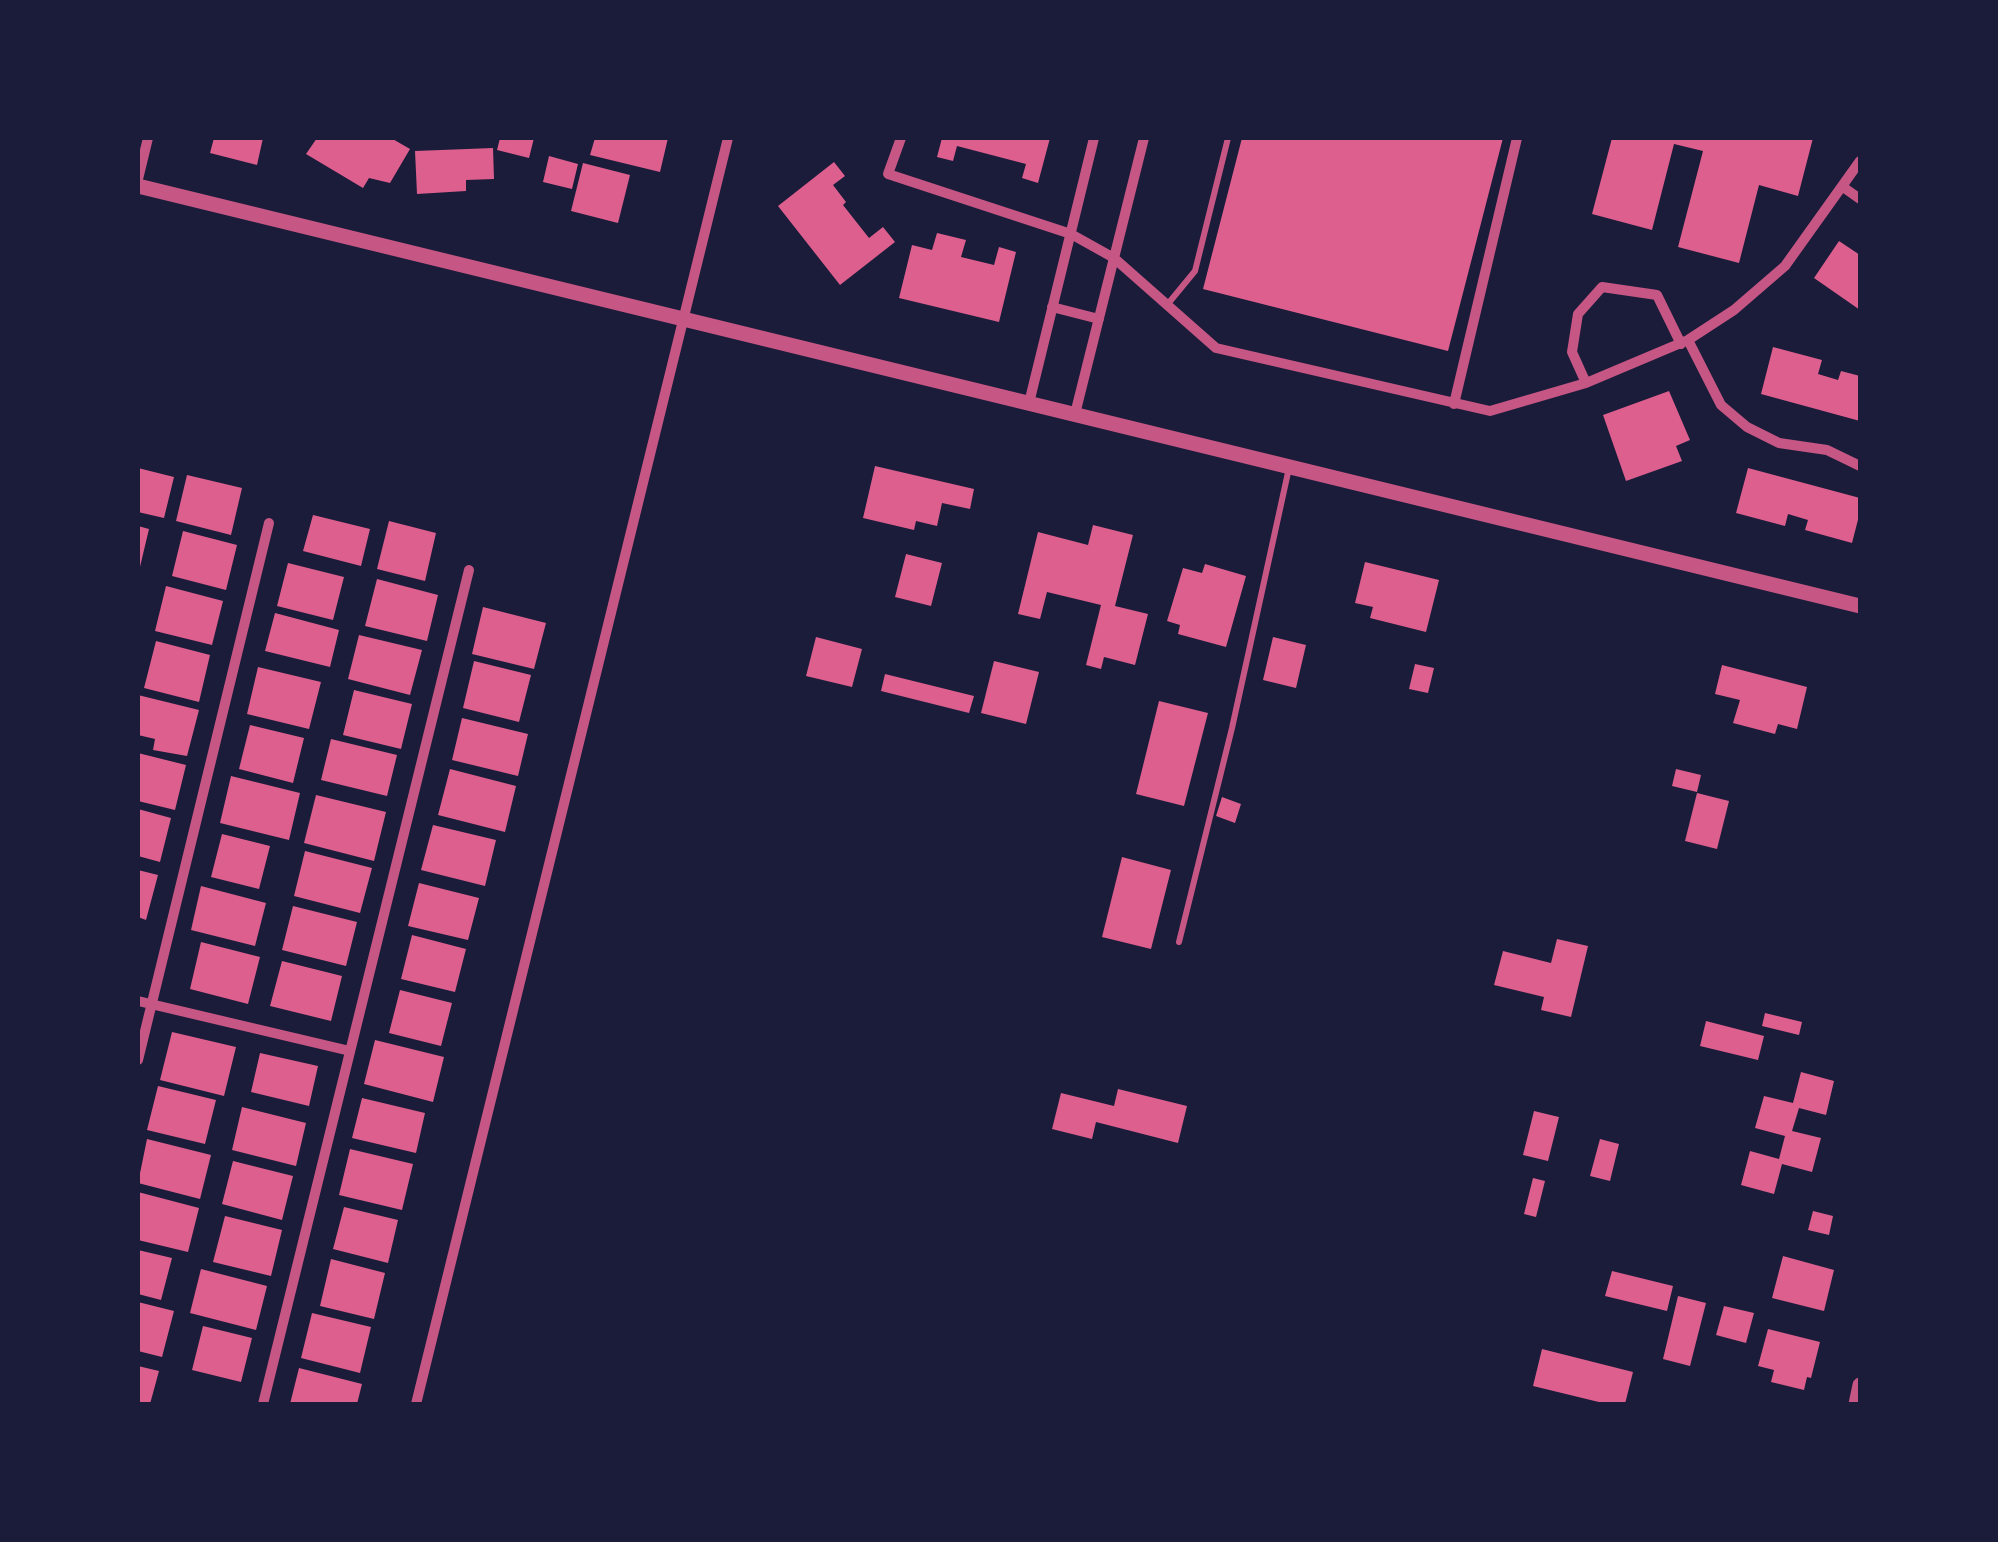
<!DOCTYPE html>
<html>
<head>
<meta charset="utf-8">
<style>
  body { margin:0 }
  #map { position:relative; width:1998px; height:1542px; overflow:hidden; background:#1b1b3a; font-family:Quicksand,sans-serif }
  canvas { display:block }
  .frame { position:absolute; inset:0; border:140px solid #1b1b3a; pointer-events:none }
</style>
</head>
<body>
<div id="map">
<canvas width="1998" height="1542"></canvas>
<div class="frame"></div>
</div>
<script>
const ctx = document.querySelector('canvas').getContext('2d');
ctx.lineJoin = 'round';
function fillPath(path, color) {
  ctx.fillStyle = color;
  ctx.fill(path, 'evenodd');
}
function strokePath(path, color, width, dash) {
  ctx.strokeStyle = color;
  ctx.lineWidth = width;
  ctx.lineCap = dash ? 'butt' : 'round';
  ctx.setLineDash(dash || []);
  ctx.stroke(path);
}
fillPath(new Path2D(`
  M214,138H263L257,165L210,153Z
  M317,138H391L410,149L390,183L369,178L363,188L306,154Z
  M500,138H534L529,158L497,150Z
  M595,138H668L660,172L590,155Z
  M942,138H1050L1038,183L1022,178L1026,164L957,146L953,161L937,157Z
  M1242,138H1503L1448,351L1203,289Z
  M1612,138H1813L1798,196L1759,185L1739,263L1678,247L1703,151L1674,144L1652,230L1592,214Z
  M493,148L494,179L466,180V191L417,194L415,151Z
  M549,156L578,164L572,189L543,182Z
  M834,162L845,176L833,185L846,202L843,205L869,238L883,227L895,242L840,285L778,206Z
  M583,163L630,175L618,223L571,211Z
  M937,233L966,240L961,257L994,265L999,247L1016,252L999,322L899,298L912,245L932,250Z
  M1839,241L1860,255V310L1814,278Z
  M1773,347L1822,360L1818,374L1838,380L1841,371L1860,376V421L1761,394Z
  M1669,391L1690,440L1676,446L1682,461L1626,481L1603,415Z
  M875,466L974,489L970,509L942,503L937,526L916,521L914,530L863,518Z
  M138,468L174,477L164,518L138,512Z
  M1748,468L1860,498V512L1852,543L1805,530L1808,520L1788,514L1785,526L1736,513Z
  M187,475L242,488L231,535L176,521Z
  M313,515L370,529L361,566L303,551Z
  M389,521L436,533L425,581L377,569Z
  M1093,525L1133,535L1115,606L1148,614L1135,665L1104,657L1101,669L1086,665L1101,605L1047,592L1040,619L1018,614L1038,532L1088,545Z
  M138,526L149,529L139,571L138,570Z
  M183,531L237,545L226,590L172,576Z
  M906,554L942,563L931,606L895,597Z
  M1365,562L1439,580L1426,632L1370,618L1373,607L1355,603Z
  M288,563L344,577L333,620L277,606Z
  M1205,564L1246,576L1226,647L1178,634L1180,625L1167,621L1183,568L1202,573Z
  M377,579L438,595L427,641L365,626Z
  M166,586L223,601L212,645L155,631Z
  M483,607L546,623L534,669L472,654Z
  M275,613L339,630L330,667L265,651Z
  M359,635L422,650L410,695L348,679Z
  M816,637L862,649L852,687L806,676Z
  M1273,637L1306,645L1296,688L1263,680Z
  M156,641L210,655L199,702L144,688Z
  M474,661L531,675L519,722L463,708Z
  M994,661L1039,672L1026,724L981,713Z
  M1415,664L1434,668L1428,693L1409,689Z
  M1722,665L1807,687L1797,729L1778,724L1775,734L1733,723L1740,700L1715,694Z
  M258,667L321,682L309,729L247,714Z
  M885,674L974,696L969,713L881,691Z
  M354,690L412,704L401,749L343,735Z
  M138,695L199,710L187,756L153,750L155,739L138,735Z
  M1159,701L1208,713L1184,806L1136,794Z
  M462,718L528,734L518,776L452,760Z
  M250,725L304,738L293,783L239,769Z
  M331,739L397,755L387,796L321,780Z
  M138,753L186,765L175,810L138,801Z
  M450,769L516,786L505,832L438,815Z
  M1676,769L1701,775L1697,792L1672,786Z
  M231,776L300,793L289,840L220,823Z
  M1697,793L1729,801L1717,849L1685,841Z
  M316,795L386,812L374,861L304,843Z
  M1222,797L1241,804L1235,823L1216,816Z
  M138,809L171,818L160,862L138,856Z
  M433,825L496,840L485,886L421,870Z
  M222,834L270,846L259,889L211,877Z
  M305,851L372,868L360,913L294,896Z
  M1122,857L1171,870L1151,949L1102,937Z
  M138,870L158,875L146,920L138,917Z
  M419,883L479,898L468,940L408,926Z
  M201,886L266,903L255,946L191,930Z
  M293,906L357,922L346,966L282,950Z
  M412,935L466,949L455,992L401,979Z
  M1557,939L1588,946L1571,1017L1541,1010L1544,997L1494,985L1503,951L1551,963Z
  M201,942L260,957L248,1004L190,989Z
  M282,961L342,976L331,1021L270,1006Z
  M400,990L452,1003L441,1046L389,1033Z
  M1765,1013L1802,1022L1799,1035L1762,1026Z
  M1706,1021L1764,1036L1758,1060L1700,1046Z
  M172,1032L236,1047L224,1096L160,1080Z
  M375,1040L444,1057L433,1102L364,1084Z
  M260,1053L318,1066L309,1106L251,1092Z
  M1801,1072L1834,1081L1826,1115L1799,1108L1792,1131L1821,1138L1812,1172L1782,1164L1774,1194L1741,1185L1750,1151L1779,1159L1785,1136L1755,1128L1764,1096L1793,1103Z
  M158,1086L216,1100L205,1144L147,1130Z
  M1118,1089L1187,1106L1178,1143L1096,1122L1092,1139L1052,1129L1061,1093L1114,1106Z
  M362,1098L425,1113L416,1153L352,1138Z
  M242,1107L306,1123L296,1166L232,1150Z
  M1534,1111L1559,1117L1548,1161L1523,1155Z
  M147,1139L211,1155L200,1199L138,1183Z
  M1600,1139L1619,1144L1610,1181L1590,1176Z
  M350,1149L413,1164L402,1210L339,1195Z
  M233,1161L293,1176L282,1220L222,1204Z
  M1533,1178L1545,1181L1536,1217L1524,1214Z
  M138,1192L199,1208L188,1252L138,1240Z
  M344,1207L398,1220L388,1263L333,1249Z
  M1813,1211L1833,1216L1829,1235L1808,1230Z
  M225,1216L282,1230L271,1276L213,1262Z
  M138,1250L172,1258L161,1300L138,1294Z
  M1783,1256L1834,1270L1824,1311L1772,1298Z
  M331,1259L385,1273L374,1319L320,1306Z
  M201,1269L267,1286L256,1330L190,1313Z
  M1612,1271L1673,1286L1667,1311L1605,1296Z
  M1678,1296L1706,1303L1690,1366L1663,1359Z
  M138,1302L174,1311L162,1357L138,1351Z
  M1724,1306L1754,1313L1746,1343L1716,1335Z
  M312,1313L371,1327L360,1373L301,1358Z
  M203,1326L252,1338L241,1382L192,1370Z
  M1768,1329L1820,1342L1811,1378L1807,1377L1804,1390L1771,1382L1774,1370L1758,1366Z
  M1542,1349L1633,1372L1625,1404H1607L1533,1386Z
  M138,1366L159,1371L150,1404H138Z
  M299,1368L362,1384L357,1404H290Z`), '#dd5f8e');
strokePath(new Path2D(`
  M1167,305L1195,271L1228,138
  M1179,942L1232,728L1289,468`), '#c65784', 6);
strokePath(new Path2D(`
  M901,138L888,174L1071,234L1114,258L1216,348L1490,411L1586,383L1688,340L1734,310L1785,266L1860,161
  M138,179L148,138
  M1843,187L1860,199
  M1052,307L1099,319
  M1688,340L1721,405L1747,427L1779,443L1827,450L1860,466
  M1586,383L1572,352L1578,314L1602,287L1657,295L1681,344
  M1029,403L1094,138
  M1454,404L1517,138
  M1075,414L1144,138
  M138,1001L350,1051
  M138,1060L269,523
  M263,1404L469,570
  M416,1404L728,138`), '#c65784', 10);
strokePath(new Path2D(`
  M138,186L1860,606
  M1856,1404L1860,1385`), '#c65784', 15);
</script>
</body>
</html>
